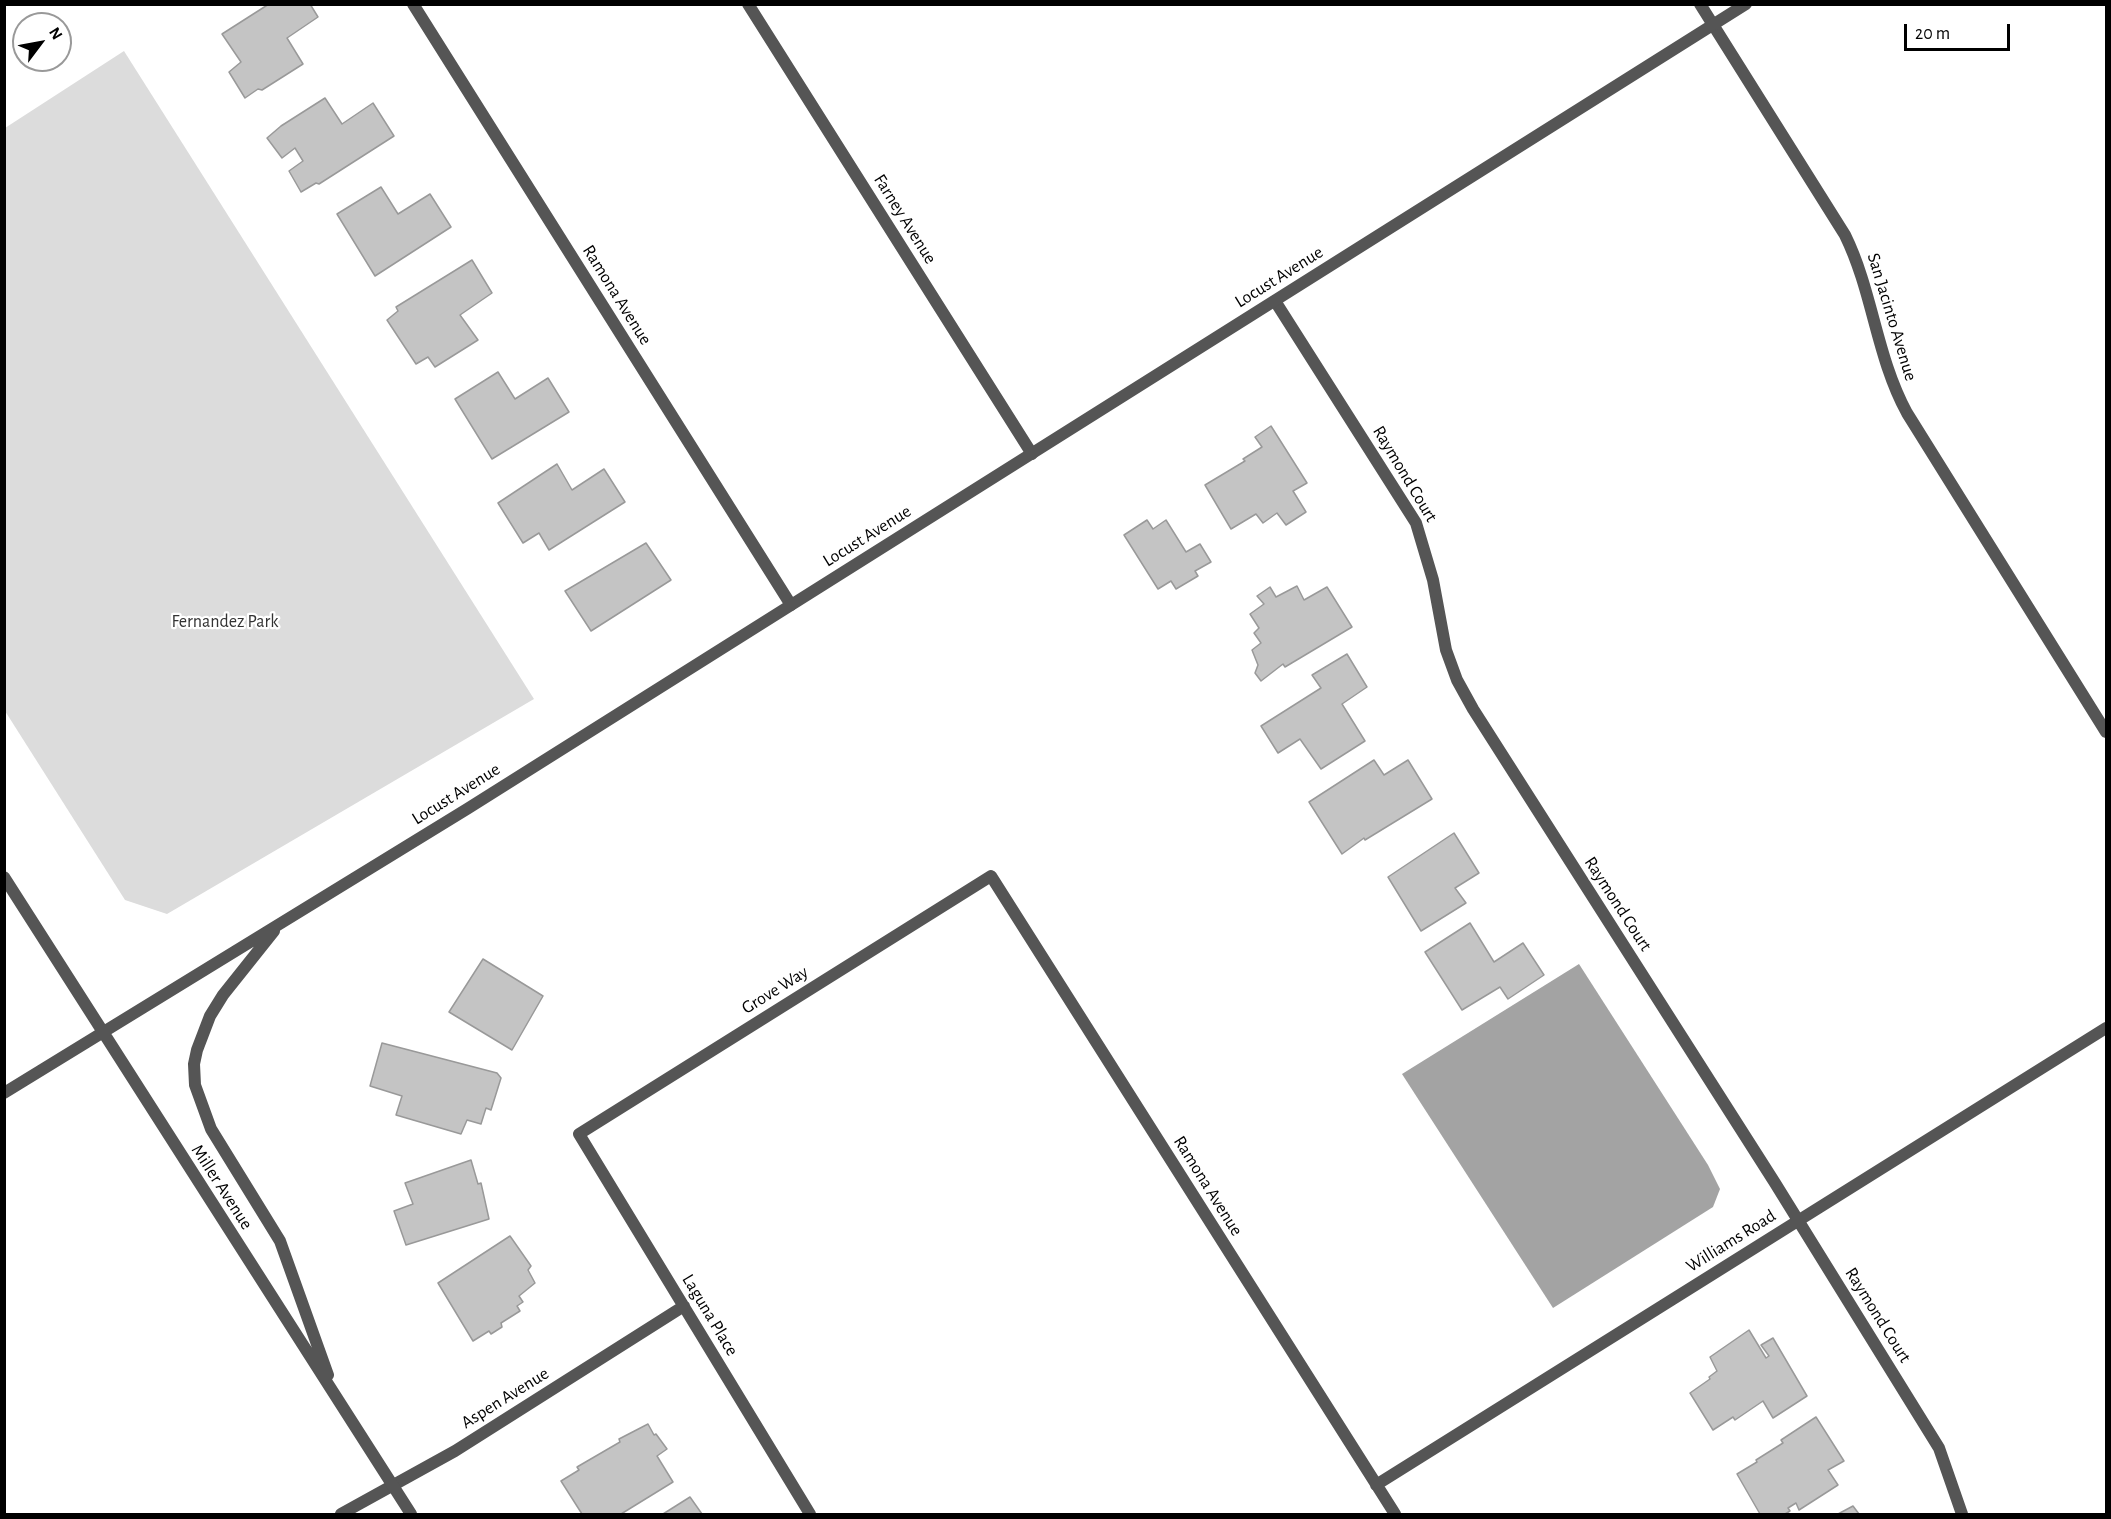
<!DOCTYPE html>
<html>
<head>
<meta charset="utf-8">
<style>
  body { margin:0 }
  #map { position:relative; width:2111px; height:1519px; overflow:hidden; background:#fff; font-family:"Alegreya Sans",sans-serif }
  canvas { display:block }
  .frame { position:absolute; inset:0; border:6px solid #000; pointer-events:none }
  .north { position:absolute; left:12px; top:12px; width:60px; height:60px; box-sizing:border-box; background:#fff; border:2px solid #999; border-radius:50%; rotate:58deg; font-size:16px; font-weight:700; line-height:24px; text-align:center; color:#000 }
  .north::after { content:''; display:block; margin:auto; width:21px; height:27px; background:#000; clip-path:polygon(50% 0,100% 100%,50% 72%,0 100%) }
  .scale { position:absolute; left:1904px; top:24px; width:106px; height:27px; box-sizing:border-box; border:3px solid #000; border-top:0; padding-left:8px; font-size:18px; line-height:21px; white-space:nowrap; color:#000; -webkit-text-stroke:4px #fff; paint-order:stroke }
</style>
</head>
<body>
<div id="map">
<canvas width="2111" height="1519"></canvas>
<div class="frame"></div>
<div class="north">N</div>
<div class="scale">20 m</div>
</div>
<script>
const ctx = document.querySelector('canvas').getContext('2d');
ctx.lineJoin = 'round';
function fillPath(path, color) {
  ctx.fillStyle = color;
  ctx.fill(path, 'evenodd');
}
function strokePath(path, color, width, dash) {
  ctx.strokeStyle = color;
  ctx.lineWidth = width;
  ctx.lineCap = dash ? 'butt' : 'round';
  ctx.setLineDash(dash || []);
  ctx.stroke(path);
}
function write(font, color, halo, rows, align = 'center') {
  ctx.font = font + ' "Alegreya Sans",sans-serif';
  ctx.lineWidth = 4.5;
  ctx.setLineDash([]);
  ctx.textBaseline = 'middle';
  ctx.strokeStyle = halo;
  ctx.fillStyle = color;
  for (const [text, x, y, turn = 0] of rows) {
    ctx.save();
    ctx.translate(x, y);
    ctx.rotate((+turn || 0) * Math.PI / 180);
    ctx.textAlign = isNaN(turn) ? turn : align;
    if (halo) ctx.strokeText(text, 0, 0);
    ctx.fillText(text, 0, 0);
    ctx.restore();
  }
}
fillPath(new Path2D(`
  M124,51L534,699L167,914L125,900L5,711V128Z`), '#dcdcdc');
fillPath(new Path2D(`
  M1579,964L1708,1165L1720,1189L1713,1207L1553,1308L1402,1074Z`), '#a3a3a3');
const building = new Path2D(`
  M269,4H310L318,17L287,38L303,64L262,90L258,89L245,98L229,72L241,62L222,34Z
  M325,98L342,124L373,103L394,136L319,184L316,183L301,192L289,171L303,161L295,148L282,158L267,138L281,126Z
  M381,187L398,214L430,194L451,227L375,276L337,214Z
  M472,260L492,293L460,315L478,340L435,367L428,357L416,364L387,320L398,311L396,307Z
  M498,372L515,399L548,378L569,412L492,459L455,399Z
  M1271,426L1307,483L1293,491L1306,512L1286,525L1277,513L1263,523L1256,514L1231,529L1205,485L1245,461L1243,459L1262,447L1255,437Z
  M557,464L572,490L604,469L625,502L549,550L539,533L523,543L498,503Z
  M1147,520L1153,529L1166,520L1186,552L1200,544L1211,562L1195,571L1198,576L1176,589L1171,581L1158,589L1124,535Z
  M646,543L671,580L591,631L565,591Z
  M1297,586L1304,600L1327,587L1352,627L1285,667L1283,664L1261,681L1255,673L1258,665L1252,650L1261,643L1254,633L1259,628L1250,614L1264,604L1257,596L1270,587L1276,597Z
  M1347,654L1367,687L1342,704L1365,741L1321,769L1300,739L1278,753L1261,726L1321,688L1312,675Z
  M1374,760L1384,775L1408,760L1432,799L1365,840L1364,838L1342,854L1309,802Z
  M1454,833L1479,873L1455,888L1466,903L1421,931L1388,877Z
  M1470,923L1494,962L1523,943L1544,975L1508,999L1500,987L1462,1010L1425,952Z
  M483,959L543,996L512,1050L449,1012Z
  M382,1043L497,1073L501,1078L491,1110L486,1108L481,1124L467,1120L461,1134L396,1115L402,1096L370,1086Z
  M471,1160L478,1184L481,1183L489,1219L406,1245L394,1211L413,1204L405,1183Z
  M510,1236L531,1266L528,1270L535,1283L519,1296L523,1302L517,1306L520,1311L501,1323L502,1327L491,1334L489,1331L473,1341L438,1283Z
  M1749,1330L1766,1358L1769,1356L1761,1345L1773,1338L1807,1396L1773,1418L1763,1401L1735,1420L1733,1417L1713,1430L1690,1393L1710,1379L1709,1377L1717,1371L1710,1357Z
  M1816,1417L1844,1461L1828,1470L1838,1485L1799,1510L1796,1503L1788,1508L1790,1511L1785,1514H1760L1737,1474L1757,1462L1756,1460L1783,1443L1781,1440Z
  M648,1424L654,1435L656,1434L667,1449L657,1456L673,1482L621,1514H582L561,1481L579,1470L577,1467L620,1442L619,1439Z
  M690,1497L702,1514H663Z
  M1853,1506L1859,1514H1838Z`);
fillPath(building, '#c4c4c4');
strokePath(building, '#999', 1.5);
strokePath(new Path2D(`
  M748,4L1032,454`), '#555', 12);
strokePath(new Path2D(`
  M413,4L791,605
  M1700,4L1845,235C1873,292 1876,356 1907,413L2106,732
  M1275,301L1416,523L1433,580L1446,650L1457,680L1473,709L1775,1183L1939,1448L1962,1514
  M1376,1485L2106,1028
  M341,1514L455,1451L684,1306
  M810,1514L579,1134L991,876L1395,1514`), '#555', 12);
strokePath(new Path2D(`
  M4,877L411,1514
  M274,931L223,995L210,1016L197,1050L194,1064L195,1085L211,1129L280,1241L328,1375
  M4,1093L467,809L1746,4`), '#555', 12);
write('18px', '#000', '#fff', [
  ["Farney Avenue",905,219,58],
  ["Locust Avenue",1279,277,-32],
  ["Ramona Avenue",617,295,58],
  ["San Jacinto Avenue",1892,317,73],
  ["Raymond Court",1405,474,59],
  ["Locust Avenue",867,536,-32],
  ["Locust Avenue",456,794,-32],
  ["Raymond Court",1618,904,57],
  ["Grove Way",775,990,-32],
  ["Ramona Avenue",1208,1186,58],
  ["Miller Avenue",222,1187,57],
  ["Williams Road",1731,1241,-32],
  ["Laguna Place",710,1315,59],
  ["Raymond Court",1878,1315,58],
  ["Aspen Avenue",505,1398,-32]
]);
write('18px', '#333', '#fff', [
  ["Fernandez Park",225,622]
]);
</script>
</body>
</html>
